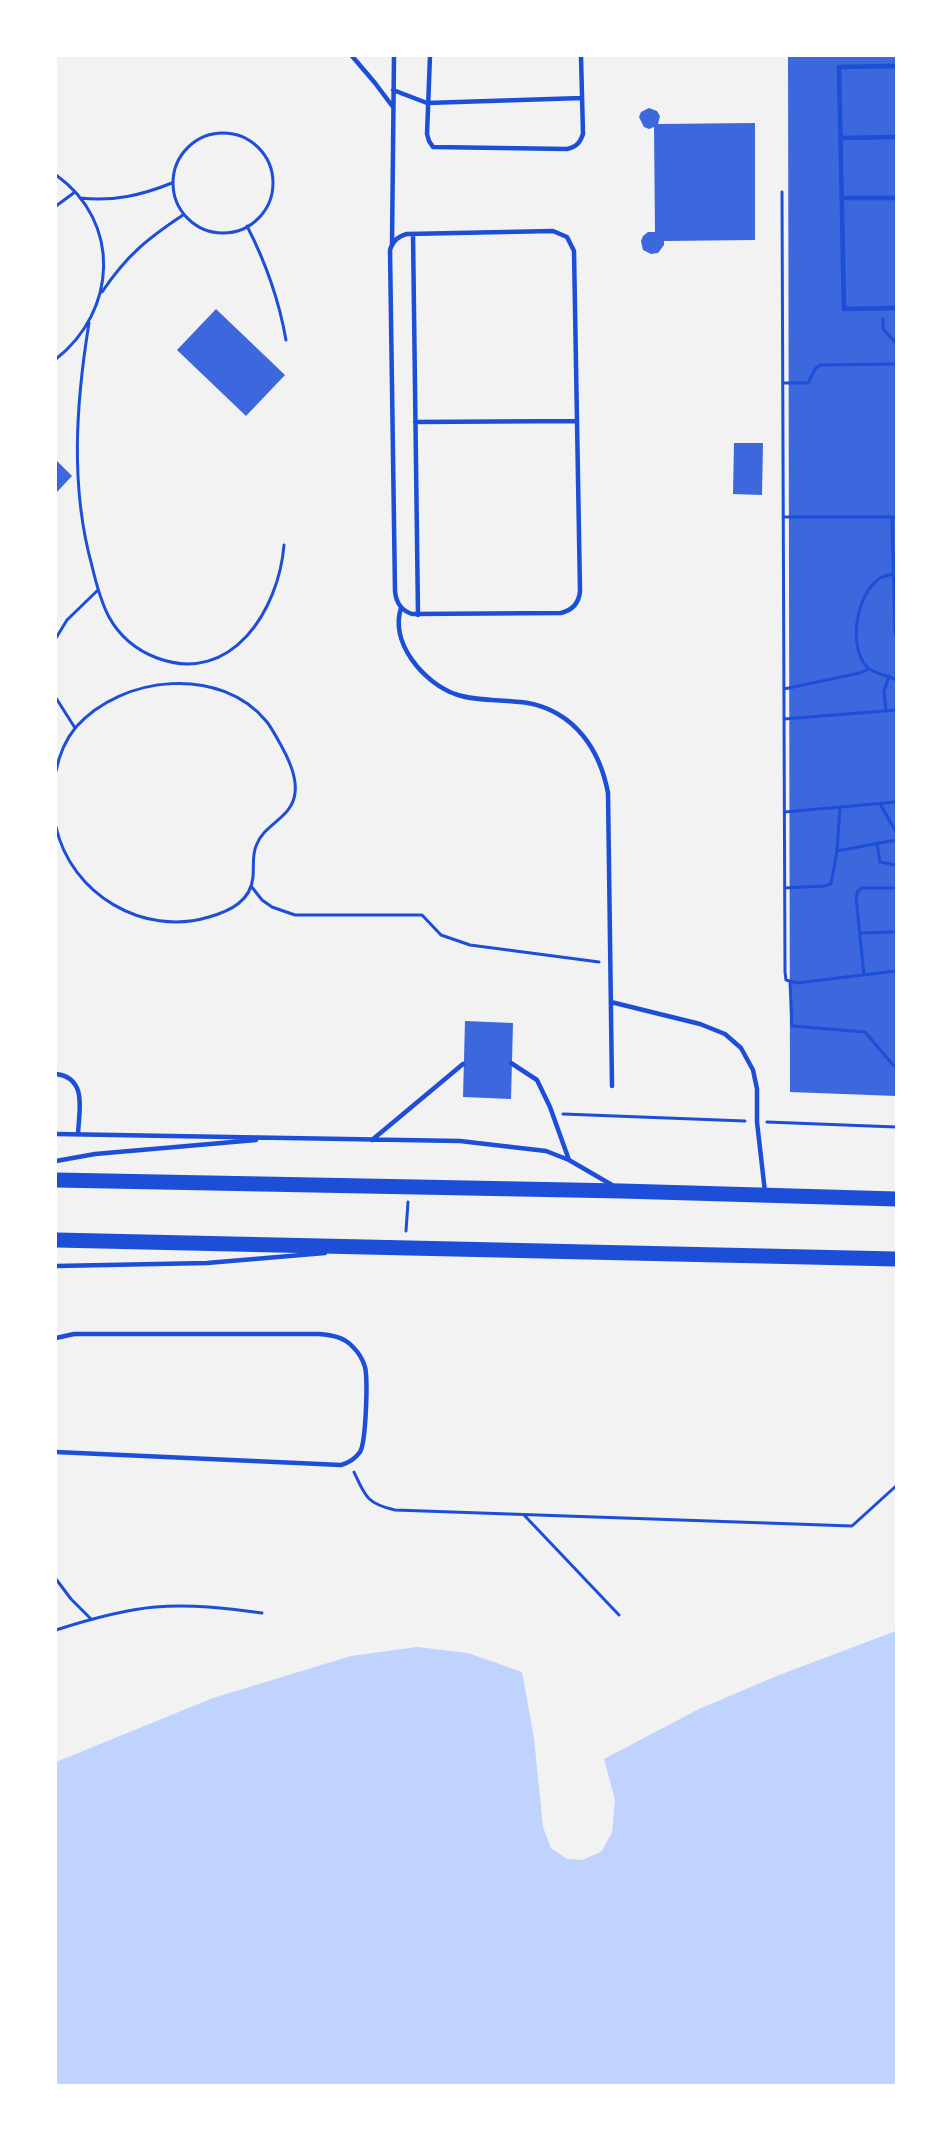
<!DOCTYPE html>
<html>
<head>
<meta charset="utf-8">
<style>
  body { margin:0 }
  #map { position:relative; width:952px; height:2141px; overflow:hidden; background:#f2f2f2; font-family:Lora,serif }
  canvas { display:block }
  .frame { position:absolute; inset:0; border:57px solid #fff; pointer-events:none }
</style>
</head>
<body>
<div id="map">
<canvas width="952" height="2141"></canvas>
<div class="frame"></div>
</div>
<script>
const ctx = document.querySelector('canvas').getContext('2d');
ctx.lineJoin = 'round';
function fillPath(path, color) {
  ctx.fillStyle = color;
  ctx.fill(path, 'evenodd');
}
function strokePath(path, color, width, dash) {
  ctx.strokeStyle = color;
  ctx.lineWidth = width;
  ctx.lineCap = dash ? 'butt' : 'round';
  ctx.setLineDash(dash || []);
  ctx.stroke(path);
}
fillPath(new Path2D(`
  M896,1631V2085H56V1762L213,1698L351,1656L417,1647L468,1653L522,1672L534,1738L543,1827L551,1848L567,1859L582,1860L601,1852L612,1833L615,1800L604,1759L699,1709L779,1675Z`), '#bfd3fe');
fillPath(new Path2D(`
  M788,56H896V1096L790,1092Z
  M649,108L657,111L660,116L658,124L755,123V240L664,241V245L658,253L651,254L643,250L641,241L643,236L648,232H655L654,127L649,129L644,127L639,117L641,112Z
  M216,309L285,375L246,416L177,350Z
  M734,443H763L762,495L733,494Z
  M56,460L72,476L56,493Z
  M465,1021L513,1023L511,1099L463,1097Z`), '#3d67dc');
strokePath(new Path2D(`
  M173 183a50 50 0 1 1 100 0a50 50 0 1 1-100 0Z
  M56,175C122,222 117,311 56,359
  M782,192L785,972L786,980L797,983L896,971
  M80,198C113,202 142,195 172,183
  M56,206L75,192
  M247,226C266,263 279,300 286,340
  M102,292C127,255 147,239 183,215
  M883,319V329L896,343
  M89,323C76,403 70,487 92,566C96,583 101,602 109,617C120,637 136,650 157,658C232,686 279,609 284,545
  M784,383H808L815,369L820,365L896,364
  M784,517H896
  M892,517L895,633L896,635
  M893,574C889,575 884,576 880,578C857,593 847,646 867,667C874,674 888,675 896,680
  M56,638L67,620L98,590
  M784,689L860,673L868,669
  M56,698L75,728
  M886,711L884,691L889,676
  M784,719L896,710
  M56,771C59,756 66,739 76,727C122,675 221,665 267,722C273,730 278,740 283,749C290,762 297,778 295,793C292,819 264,823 256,846C252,856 254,866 253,877C251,901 230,911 209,917C143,937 71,894 56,827
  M880,804L896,832
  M785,812L896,802
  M877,844L880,862L896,865
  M837,851L896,840
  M251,886L262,900L272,907L295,915H422L441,935L470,945L599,962
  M785,888L825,886L831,884L837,851L840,807
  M860,933L896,932
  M864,975L856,897L858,891L862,888H896
  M790,982L792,1026L865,1032L894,1066H896
  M563,1114L745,1121
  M767,1122L896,1127
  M406,1231L408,1202
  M354,1472C365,1496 367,1504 395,1510L852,1526L896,1486
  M524,1515L619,1615
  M56,1579L71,1599L91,1619
  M56,1630C87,1620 122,1610 155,1607C191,1604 226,1608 262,1613`), '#1d4ed8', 3);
strokePath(new Path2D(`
  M352,56L375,83L393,107
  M430,56L427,134L429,141L433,147L567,149C576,147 580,143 583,134L581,56
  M896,66L839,67L844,309L896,308
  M393,90L427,103L582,98
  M840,138L896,137
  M841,198H896
  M553,231L567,237L574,251L580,591C579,603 573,610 561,613L412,614C401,610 396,603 395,591L390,250C393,241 397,237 407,234Z
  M413,234L418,615
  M392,244L394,56
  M415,422L577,421
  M401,608C390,643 423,682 455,694C478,702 504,699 528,703C575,712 600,750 608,793L612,1086
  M611,1002L700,1024L725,1034L741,1048L753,1070L757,1089V1122L765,1192
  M511,1063L537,1080L550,1107L569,1160
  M56,1074C88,1078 79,1111 78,1134
  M56,1134L460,1141L546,1151L569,1160L612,1185
  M372,1140L463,1064
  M56,1161L95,1154L256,1140
  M56,1266L207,1263L325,1253
  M56,1338L74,1334H319C332,1335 344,1337 353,1347C358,1352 363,1360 365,1367C368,1380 366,1442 360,1452C355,1459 348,1463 341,1465L56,1452`), '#1d4ed8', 4.5);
strokePath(new Path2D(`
  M56,1180L622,1191L896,1199
  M56,1240L896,1259`), '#1d4ed8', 15);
</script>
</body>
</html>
